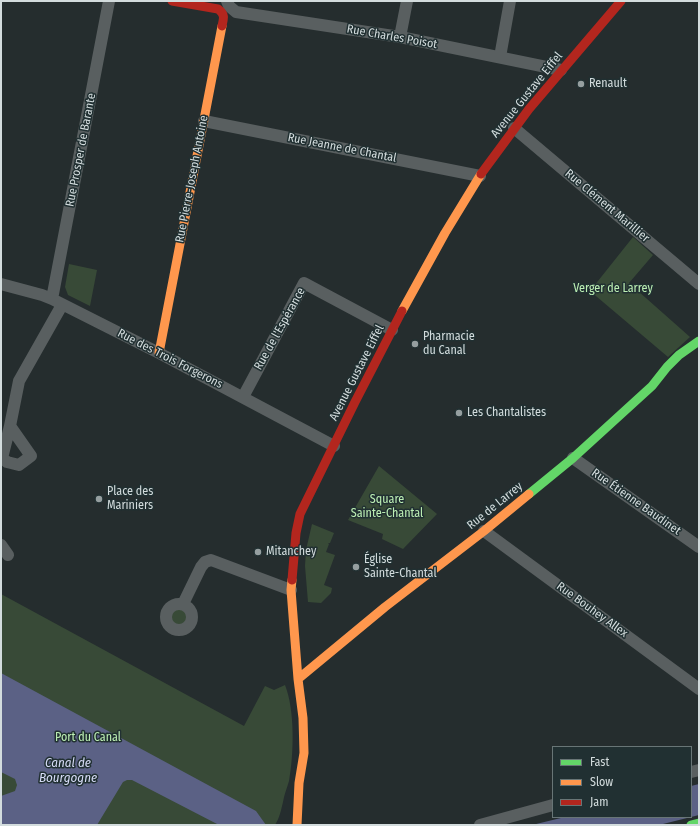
<!DOCTYPE html>
<html>
<head>
<meta charset="utf-8">
<style>
  body { margin:0 }
  #map { position:relative; width:700px; height:826px; overflow:hidden; background:#252d2e; font-family:"Fira Sans Condensed",sans-serif }
  canvas { display:block }
  .frame { position:absolute; inset:0; border:2px solid #d3dcdd; pointer-events:none }
  .legend { position:absolute; left:552px; top:746px; width:140px; height:72px; box-sizing:border-box; background:#213032; border:1px solid #687576; margin:0; padding:5px 7px; list-style:none; font-size:12px; color:#d3dcdd }
  .legend li { display:flex; align-items:center; gap:8px; height:20px }
  .legend b { width:20px; border:1px solid #687576 }
</style>
</head>
<body>
<div id="map">
<canvas width="700" height="826"></canvas>
<div class="frame"></div>
<ul class="legend">
<li><b style="height:5px;background:#63d668"></b>Fast</li>
<li><b style="height:5px;background:#ff974d"></b>Slow</li>
<li><b style="height:5px;background:#b3261e"></b>Jam</li>
</ul>
</div>
<script>
const ctx = document.querySelector('canvas').getContext('2d');
ctx.lineJoin = 'round';
function fillPath(path, color) {
  ctx.fillStyle = color;
  ctx.fill(path, 'evenodd');
}
function strokePath(path, color, width, dash) {
  ctx.strokeStyle = color;
  ctx.lineWidth = width;
  ctx.lineCap = dash ? 'butt' : 'round';
  ctx.setLineDash(dash || []);
  ctx.stroke(path);
}
function write(font, color, halo, rows, align = 'center') {
  ctx.font = font + ' "Fira Sans Condensed",sans-serif';
  ctx.lineWidth = 3;
  ctx.setLineDash([]);
  ctx.textBaseline = 'middle';
  ctx.strokeStyle = halo;
  ctx.fillStyle = color;
  for (const [text, x, y, turn = 0] of rows) {
    ctx.save();
    ctx.translate(x, y);
    ctx.rotate((+turn || 0) * Math.PI / 180);
    ctx.textAlign = isNaN(turn) ? turn : align;
    if (halo) ctx.strokeText(text, 0, 0);
    ctx.fillText(text, 0, 0);
    ctx.restore();
  }
}
fillPath(new Path2D(`
  M633,237L653,255L629,283L690,337L668,357L590,291Z
  M69,264L97,270L90,306L68,295L65,287Z
  M379,466L437,514L403,549L382,539L383,534L348,520Z
  M312,524L334,533L330,543H328L329,544L326,552L335,555L324,585L332,588L331,593L321,603L308,602L305,566L306,550Z
  M1,594L244,726L265,686L274,690L285,685C295,710 294,754 289,781C287,788 284,795 283,802C281,810 280,817 275,825H1Z
  M169 617a9 9 0 1 1 18 0a9 9 0 1 1-18 0Z`), '#384a37');
fillPath(new Path2D(`
  M1,673L256,811L266,825H219L132,780H127L123,782L97,825H1V796L15,791L17,785L15,779L1,772Z
  M699,784V815L659,825H532L565,817H691V786Z`), '#5b6185');
strokePath(new Path2D(`
  M227,1L229,6L236,12L400,37L561,70
  M400,37L407,1
  M500,57L510,1
  M204,121L480,176
  M514,128L699,284
  M1,284L42,295L52,299L159,353L334,446
  M52,299L109,1
  M243,397L304,283L392,330
  M2,458L10,426L19,381L62,305
  M2,458L7,462L19,465L31,456L10,426
  M573,458L699,547
  M484,531L699,689
  M1,545L8,555
  M166 617a13 13 0 1 1 26 0a13 13 0 1 1-26 0Z
  M183,604L201,567L205,562L211,560L291,590
  M691,772L699,770
  M480,825L553,805`), '#595f60', 12);
strokePath(new Path2D(`
  M529,494L573,458L652,386L667,367L679,355L699,341
  M691,825L699,823`), '#63d668', 9);
strokePath(new Path2D(`
  M402,311L445,233L481,174
  M159,353L222,26
  M292,580L291,590L298,679L303,718L304,753L299,783L297,825
  M298,679L385,607L484,531L529,494`), '#ff974d', 9);
strokePath(new Path2D(`
  M172,1L218,9C225,14 224,18 222,26
  M481,174L529,109L621,1
  M292,580L296,533L300,514L355,402L402,311`), '#b3261e', 9);
for (const [x, y, r, color] of [
  [581,84,4,"#969fa0"],
  [415,344,4,"#969fa0"],
  [459,413,4,"#969fa0"],
  [99,499,4,"#969fa0"],
  [258,552,4,"#969fa0"],
  [356,567,4,"#969fa0"]
]) {
  const dot = new Path2D();
  dot.arc(x, y, r, 0, 2 * Math.PI);
  ctx.fillStyle = color;
  ctx.fill(dot);
  strokePath(dot, '#213032', 1.5);
}
write('12px', '#d3dcdd', '#213032', [
  ["Rue Charles Poisot",392,37,10],
  ["Avenue Gustave Eiffel",527,95,-51],
  ["Rue Jeanne de Chantal",342,148,11],
  ["Rue Prosper de Barante",81,150,-79],
  ["Rue Pierre-Joseph Antoine",192,179,-79],
  ["Rue Clément Marillier",607,206,40],
  ["Rue de l'Espérance",280,329,-61],
  ["Rue des Trois Forgerons",170,359,27],
  ["Avenue Gustave Eiffel",357,373,-63],
  ["Rue Étienne Baudinet",636,502,35],
  ["Rue de Larrey",495,506,-39],
  ["Rue Bouhey Allex",592,610,36]
]);
write('12px', '#d3dcdd', '#213032', [
  ["Renault",589,84],
  ["Pharmacie",423,337],
  ["du Canal",423,351],
  ["Les Chantalistes",467,413],
  ["Place des",107,492],
  ["Mariniers",107,506],
  ["Mitanchey",266,552],
  ["Église",364,560],
  ["Sainte-Chantal",364,574]
], 'left');
write('12px', '#bdefb4', '#213032', [
  ["Verger de Larrey",613,289],
  ["Square",387,500],
  ["Sainte-Chantal",387,514],
  ["Port du Canal",88,738]
]);
write('italic 13px', '#d7dcf7', '#213032', [
  ["Canal de",68,763],
  ["Bourgogne",68,778]
]);
</script>
</body>
</html>
